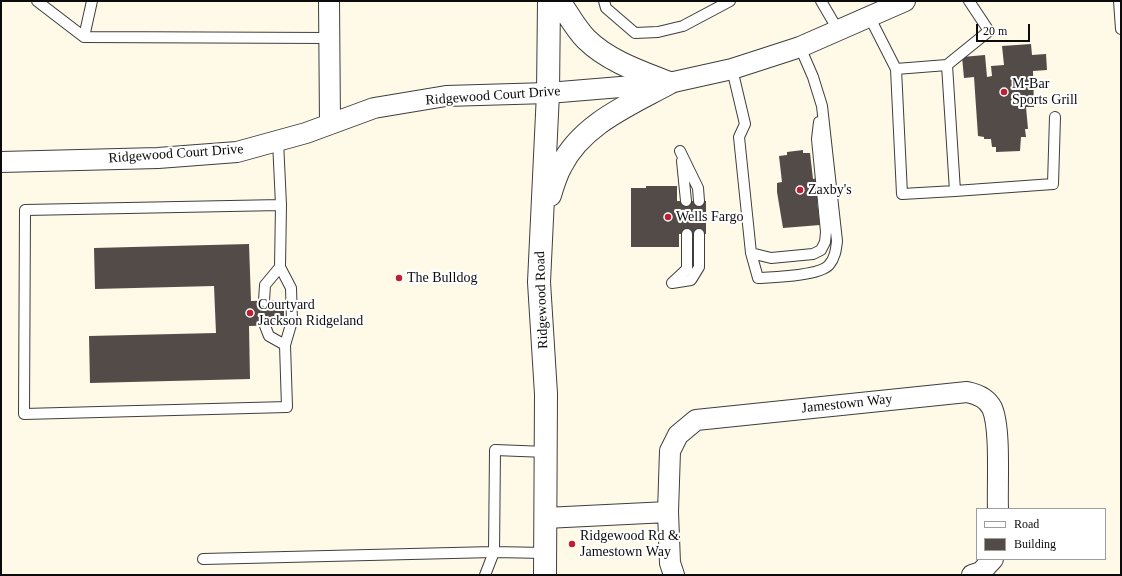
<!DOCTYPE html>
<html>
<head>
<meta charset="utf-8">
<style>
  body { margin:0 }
  #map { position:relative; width:1122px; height:576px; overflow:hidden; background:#fff9e8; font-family:Georgia,serif }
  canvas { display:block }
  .frame { position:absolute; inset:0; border:2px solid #0b0b0b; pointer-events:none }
  .legend { position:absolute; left:976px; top:508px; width:130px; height:52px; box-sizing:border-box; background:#fff; border:1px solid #9d9d9d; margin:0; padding:5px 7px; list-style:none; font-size:12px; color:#0b0b0b }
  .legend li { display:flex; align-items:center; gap:8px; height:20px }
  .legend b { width:20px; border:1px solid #9d9d9d }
  .scale { position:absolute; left:976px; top:24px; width:54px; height:18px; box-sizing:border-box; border:2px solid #0b0b0b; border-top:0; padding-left:5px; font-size:12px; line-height:14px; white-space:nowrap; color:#0b0b0b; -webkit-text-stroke:3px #fff; paint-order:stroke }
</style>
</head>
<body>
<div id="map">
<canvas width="1122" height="576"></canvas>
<div class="frame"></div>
<ul class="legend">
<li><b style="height:5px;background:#fff"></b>Road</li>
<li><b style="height:11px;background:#534b47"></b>Building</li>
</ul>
<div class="scale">20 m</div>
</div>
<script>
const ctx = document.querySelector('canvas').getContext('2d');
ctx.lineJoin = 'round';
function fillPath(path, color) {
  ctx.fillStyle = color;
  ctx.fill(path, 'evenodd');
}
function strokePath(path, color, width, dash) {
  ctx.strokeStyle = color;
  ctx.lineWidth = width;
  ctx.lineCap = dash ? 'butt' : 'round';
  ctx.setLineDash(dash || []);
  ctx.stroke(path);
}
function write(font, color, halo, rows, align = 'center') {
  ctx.font = font + ' Georgia,serif';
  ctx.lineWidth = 4;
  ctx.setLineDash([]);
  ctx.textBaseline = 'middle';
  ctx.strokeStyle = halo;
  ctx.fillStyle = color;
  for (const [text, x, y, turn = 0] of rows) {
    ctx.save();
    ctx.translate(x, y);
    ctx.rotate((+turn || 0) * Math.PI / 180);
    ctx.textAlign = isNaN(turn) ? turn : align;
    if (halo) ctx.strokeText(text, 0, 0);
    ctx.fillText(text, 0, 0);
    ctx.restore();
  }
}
fillPath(new Path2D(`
  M1031,44L1032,55L1046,54L1047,70L1033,71L1034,107H1026L1028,129H1025L1026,137H1021L1020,151L996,152V147H992L991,139H984V137L978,136L974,77L964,78L962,57L985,55L987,77L992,76L991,66L1004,65L1002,46Z
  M803,150V153H810L813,179L817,178L823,201H817L820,225L783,228L777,192V183L782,182L779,156L787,155V152Z
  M646,186H677V201H706V234H679V247H631V188H646Z
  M249,244L251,301L284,300V325L249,326L250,379L90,383L89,336L216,333L214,286L95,289L94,248Z`), '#534b47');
const service = new Path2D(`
  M37,1L84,37L329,38
  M604,1L606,8L635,33L658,32L683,26L730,1
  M821,1L838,30
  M1119,1L1121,29
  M869,16L896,69L902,194L955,191L947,65
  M84,37L92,1
  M732,69L745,124L739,137L751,253L758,278C774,277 819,276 829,265C835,258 836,250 837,241L822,106L813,77L800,47
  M896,69L947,65L989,31L969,1
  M278,141L281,205L25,210L24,414L287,407L285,345L292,321L291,288L280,267L281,205
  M680,151L698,188L699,201
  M682,161L686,201
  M955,191L1053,184L1055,117
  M751,253L771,258L813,254L821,250L825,242L826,232L817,139L819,122
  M672,283L691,280L699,267V234
  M672,283L687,269V234
  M264,301L265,285L280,267
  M265,326L269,336L285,345
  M545,553L494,552L495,450L546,452
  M203,559L494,552L485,575`);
const minor = new Path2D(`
  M329,1L330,124
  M1,162L158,158L237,152L306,133L374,108L446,96L548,93L669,83L732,69L800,47L905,1
  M545,518L668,512
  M674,575L670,563L668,512L670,451L678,435L696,420L967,392C977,394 987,398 992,408C1001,428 997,485 998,509
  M972,575L981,572L993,559`);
const tertiary = new Path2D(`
  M559,1C568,14 576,29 586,39C608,61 641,72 669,83
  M550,195C553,185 556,175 561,166C582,124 629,105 669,83
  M545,575L546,394L539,282L548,93L549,1`);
strokePath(service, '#3e3e3e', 12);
strokePath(minor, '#3e3e3e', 22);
strokePath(tertiary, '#3e3e3e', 24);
strokePath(service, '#fff', 10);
strokePath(minor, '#fff', 20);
strokePath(tertiary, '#fff', 22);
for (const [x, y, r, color] of [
  [1004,92,4,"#bf1f33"],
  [800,190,4,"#bf1f33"],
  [668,217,4,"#bf1f33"],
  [399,278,4,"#bf1f33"],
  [250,313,4,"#bf1f33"],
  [572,544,4,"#bf1f33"]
]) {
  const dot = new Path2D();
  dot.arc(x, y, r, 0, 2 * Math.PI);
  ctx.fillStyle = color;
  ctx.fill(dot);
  strokePath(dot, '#fff', 1.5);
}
write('14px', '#0b0b0b', '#fff', [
  ["M-Bar",1012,84],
  ["Sports Grill",1012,100],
  ["Zaxby's",808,190],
  ["Wells Fargo",676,217],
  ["The Bulldog",407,278],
  ["Courtyard",258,305],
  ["Jackson Ridgeland",258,321],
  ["Ridgewood Rd &",580,536],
  ["Jamestown Way",580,552]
], 'left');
write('14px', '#0b0b0b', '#fff', [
  ["Ridgewood Court Drive",493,96,-4],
  ["Ridgewood Court Drive",176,154,-4],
  ["Ridgewood Road",542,300,-92],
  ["Jamestown Way",847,404,-6]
]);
</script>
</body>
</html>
